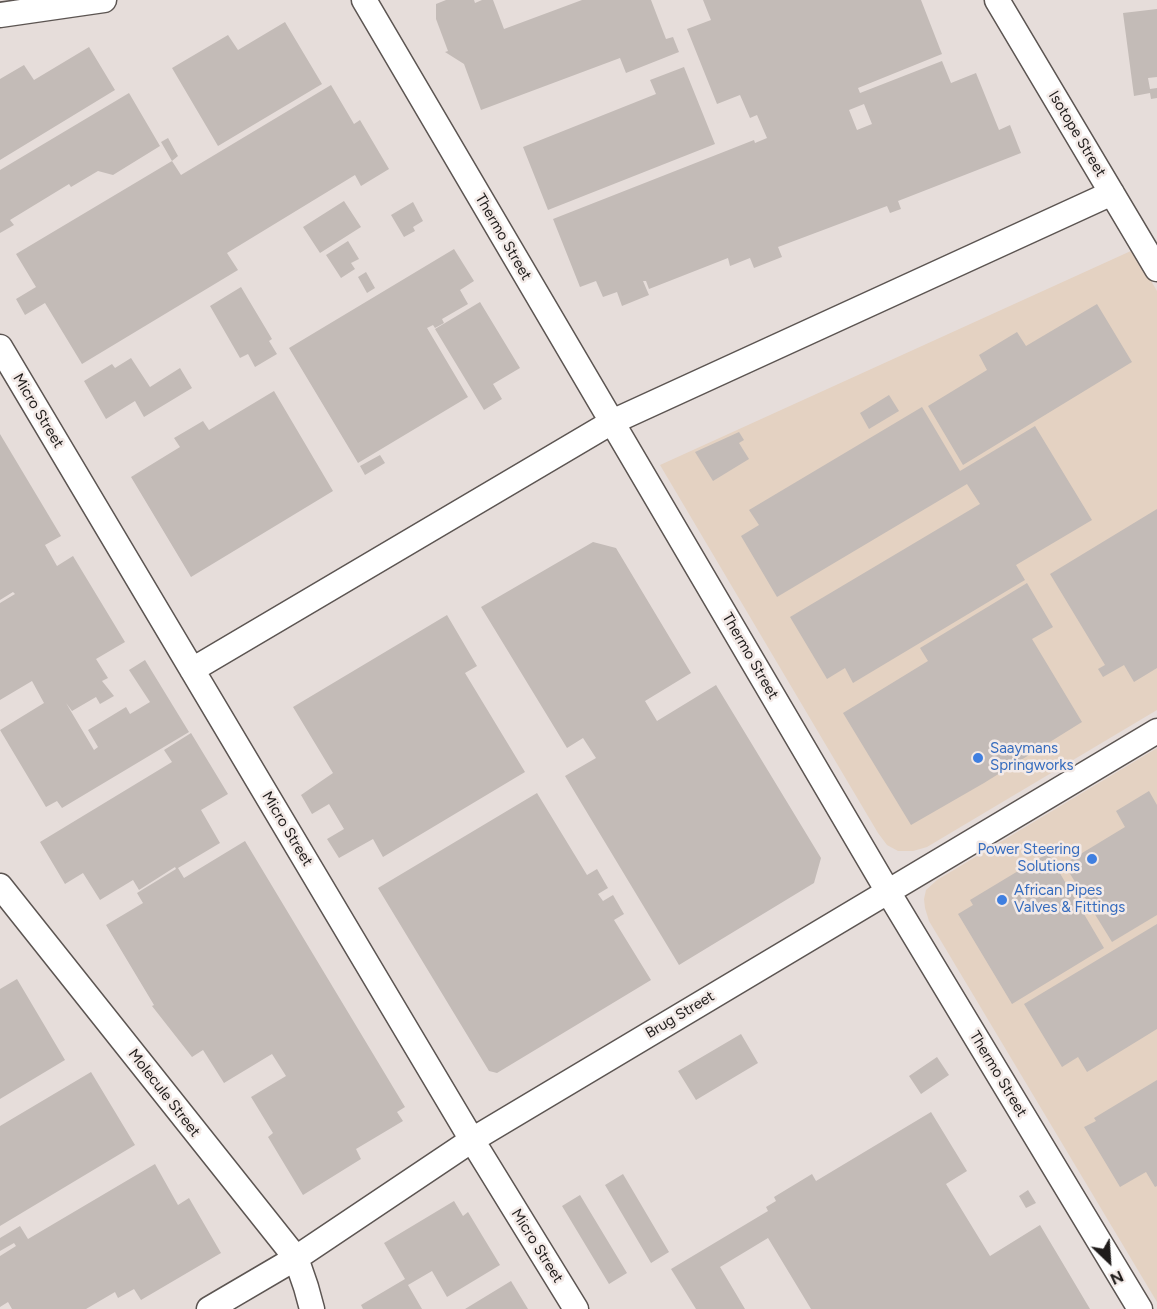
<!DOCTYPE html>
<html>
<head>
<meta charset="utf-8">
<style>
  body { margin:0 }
  #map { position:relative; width:1157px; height:1309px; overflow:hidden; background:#e6ddda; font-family:Figtree,sans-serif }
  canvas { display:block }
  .north { position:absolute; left:1079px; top:1231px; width:60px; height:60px; -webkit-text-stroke:4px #f3eae7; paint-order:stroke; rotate:155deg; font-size:16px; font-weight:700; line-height:24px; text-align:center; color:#1f1c1b }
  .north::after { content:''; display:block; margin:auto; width:21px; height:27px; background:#1f1c1b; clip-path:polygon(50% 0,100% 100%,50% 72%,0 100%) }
</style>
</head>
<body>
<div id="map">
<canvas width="1157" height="1309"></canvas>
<div class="north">N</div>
</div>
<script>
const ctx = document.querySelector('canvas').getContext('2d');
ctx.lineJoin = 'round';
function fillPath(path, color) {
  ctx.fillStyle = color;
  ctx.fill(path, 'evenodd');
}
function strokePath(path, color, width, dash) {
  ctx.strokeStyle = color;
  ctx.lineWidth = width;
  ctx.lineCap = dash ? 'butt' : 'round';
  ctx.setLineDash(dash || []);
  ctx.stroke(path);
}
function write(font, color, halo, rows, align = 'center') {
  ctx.font = font + ' Figtree,sans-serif';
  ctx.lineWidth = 5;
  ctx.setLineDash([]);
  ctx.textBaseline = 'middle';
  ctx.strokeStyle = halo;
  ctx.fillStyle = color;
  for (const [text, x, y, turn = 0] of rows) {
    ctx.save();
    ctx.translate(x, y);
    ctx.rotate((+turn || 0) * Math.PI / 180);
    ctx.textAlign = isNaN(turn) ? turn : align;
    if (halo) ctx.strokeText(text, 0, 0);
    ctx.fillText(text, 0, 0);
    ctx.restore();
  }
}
fillPath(new Path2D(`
  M1133,250L1157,291V710L927,847L913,851H898L887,845L878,833L660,465Z
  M1157,748V1302L929,921L925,908L924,899L926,890L937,880Z`), '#e4d2c2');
fillPath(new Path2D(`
  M446,0H474L475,3L482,0H493L504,29L582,0H651L666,39L673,37L679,52L626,73L620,58L481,110L464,64L445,52L448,51L436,19V4Z
  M703,0H921L942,54L858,88L860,93L942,61L951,83L976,73L999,130L1010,125L1021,153L898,201L901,209L890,213L887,206L778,247L782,257L754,268L750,258L730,266L728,258L649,289L646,281H643L649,295L622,306L617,292L603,297L596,281L580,287L553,219L754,140L755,143L767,138L757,115L750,118L740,95L717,104L687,29L711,20ZM864,104L872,124L857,130L849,110Z
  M1157,9V77L1148,78L1150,89L1157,88V98L1151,99L1150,93L1134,96L1123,13Z
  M285,22L322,84L218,146L172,68L228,35L238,50Z
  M89,47L115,90L0,160V79L24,65L34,80Z
  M684,67L715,144L548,210L523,147L656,94L650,80Z
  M331,85L354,124L360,120L389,169L361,186L355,175L227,253L238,270L82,364L45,303L25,315L16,299L36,287L16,254L172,161L161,142L168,138L178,156L172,161L181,175Z
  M129,93L160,146L113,175L98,171L71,187L69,184L10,220L14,225L0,233V170Z
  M344,201L361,227L320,253L303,227Z
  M413,202L423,221L413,227L415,231L404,237L391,215Z
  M348,241L359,259L351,263L355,269L341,278L326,255Z
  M454,249L474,281L460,290L468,304L442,319L444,323L435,328L433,325L427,328L468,397L358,463L289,348Z
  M366,272L375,288L367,293L358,277Z
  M241,287L272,339L269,341L277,354L255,367L248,354L240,358L210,306Z
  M480,302L520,368L493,384L502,399L484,410L435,329Z
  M1097,304L1132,362L963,465L928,406L987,370L979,355L1017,332L1026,346Z
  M131,358L150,387L180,368L192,388L144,417L135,401L106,419L84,381L112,364L115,368Z
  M274,391L333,491L191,577L131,477L180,447L174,438L203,421L209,430Z
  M889,395L899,411L869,429L860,413Z
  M922,407L960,471L1035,426L1092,520L1016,565L1025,580L853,683L845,668L827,679L790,617L980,504L967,484L777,597L741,536L759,525L749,510Z
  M739,432L744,440L739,443L749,459L713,481L695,452Z
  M0,434L61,536L45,545L57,566L73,556L125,642L96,659L108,678L102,681L114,696L100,704L96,697L72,711L66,703L94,750L98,747L88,730L126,707L130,714L150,702L129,670L145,660L189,732L62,808L57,801L46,807L0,730L44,703L32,681L0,700V603L15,594L13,592L0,600Z
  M380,455L385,463L365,475L360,466Z
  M1157,509V668L1134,682L1124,665L1103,677L1098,669L1105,665L1050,574Z
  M593,542L616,548L691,673L645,701L657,721L716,685L821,858L814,883L679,965L565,776L596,758L583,738L567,748L481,607Z
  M1027,583L1053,627L1032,639L1082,722L984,783L911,825L843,713L928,661L920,648Z
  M447,615L477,666L465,673L525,772L383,857L373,839L339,858L327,839L344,829L329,804L312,814L301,795L333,773L293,707Z
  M191,733L228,794L201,810L220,843L178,868L184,878L245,841L405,1107L397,1112L403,1121L356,1149L361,1159L303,1195L268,1137L273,1133L251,1097L286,1076L272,1054L224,1083L203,1050L192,1057L152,1006L154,1005L106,925L143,903L137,893L176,869L175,867L139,890L133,880L100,900L83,873L65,884L40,842L172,762L164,750Z
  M1149,791L1157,805V915L1112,942L1064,864L1125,827L1116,811Z
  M537,793L587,875L597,869L608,888L598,894L603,901L613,895L624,914L614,920L651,980L497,1073L489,1071L378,888Z
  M1048,853L1104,948L1012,1004L958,914L973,905L970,900Z
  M1157,924V1029L1087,1072L1078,1057L1062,1067L1024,1004Z
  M17,979L65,1060L0,1099V989Z
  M741,1034L758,1063L696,1100L678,1071Z
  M937,1057L949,1075L921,1094L909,1076Z
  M91,1072L135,1145L0,1226V1126Z
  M1157,1080V1186L1155,1187L1146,1172L1120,1187L1084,1127L1096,1121L1094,1118Z
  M931,1112L967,1171L946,1184L990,1256L1040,1225L1090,1309H811L768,1238L720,1267L745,1309H696L671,1269L768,1211L766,1207L776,1201L774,1197L812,1174L816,1181Z
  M155,1164L178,1205L189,1198L221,1253L141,1300L134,1289L118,1298L115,1292L86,1309H12L8,1302L0,1307V1256L16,1246L14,1243L0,1251V1238L20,1226L28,1239Z
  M623,1174L669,1252L651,1263L605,1185Z
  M1028,1190L1036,1203L1026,1208L1019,1196Z
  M580,1195L627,1273L609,1284L562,1206Z
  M454,1201L463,1216L468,1212L500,1265L447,1297L432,1271L408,1285L422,1309H363L361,1305L405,1279L384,1243Z
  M511,1281L528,1309H465Z`), '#c3bbb7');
const minor = new Path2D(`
  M364,0L887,890L1140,1309
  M997,0L1157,269
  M0,15L104,0
  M0,347L472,1140L576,1309
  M192,670L612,422L1112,193
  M0,886L296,1258L306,1287L312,1309
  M209,1309L296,1258L472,1140L1157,731`);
strokePath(minor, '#5c5552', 27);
strokePath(minor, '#fff', 24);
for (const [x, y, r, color] of [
  [978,758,6,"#3f7fe0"],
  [1092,859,6,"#3f7fe0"],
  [1002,900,6,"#3f7fe0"]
]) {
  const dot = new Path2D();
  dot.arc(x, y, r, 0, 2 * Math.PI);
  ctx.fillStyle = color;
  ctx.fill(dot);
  strokePath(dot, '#f3eae7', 2);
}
write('15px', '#1f1c1b', '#f3eae7', [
  ["Isotope Street",1077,134,59],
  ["Thermo Street",503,237,60],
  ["Micro Street",38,411,59],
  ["Thermo Street",750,656,60],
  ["Micro Street",287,829,59],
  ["Brug Street",680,1015,-31],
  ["Thermo Street",998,1074,59],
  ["Molecule Street",164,1093,52],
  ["Micro Street",537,1246,58]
]);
write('15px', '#366cbe', '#f3eae7', [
  ["Saaymans",990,749],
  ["Springworks",990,766],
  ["Power Steering",1080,850,"right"],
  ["Solutions",1080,867,"right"],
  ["African Pipes",1014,891],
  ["Valves & Fittings",1014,908]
], 'left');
</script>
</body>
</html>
